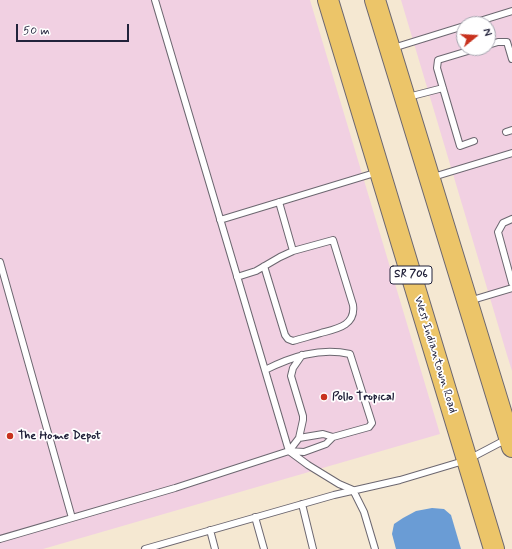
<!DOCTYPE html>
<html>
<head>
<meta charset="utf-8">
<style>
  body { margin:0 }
  #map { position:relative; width:512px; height:549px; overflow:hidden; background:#f5e8d2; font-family:Mynerve,sans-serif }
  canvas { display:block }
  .north { position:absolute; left:456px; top:16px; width:40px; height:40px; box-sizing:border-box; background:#fff; border:1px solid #a7a7b1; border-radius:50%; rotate:72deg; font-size:11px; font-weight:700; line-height:16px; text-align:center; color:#22223b }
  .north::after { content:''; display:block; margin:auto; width:14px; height:18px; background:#c8321e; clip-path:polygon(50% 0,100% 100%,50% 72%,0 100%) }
  .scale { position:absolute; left:16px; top:24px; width:113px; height:18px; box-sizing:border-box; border:2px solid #22223b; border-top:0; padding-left:5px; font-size:12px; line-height:14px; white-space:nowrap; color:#22223b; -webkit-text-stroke:3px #fff; paint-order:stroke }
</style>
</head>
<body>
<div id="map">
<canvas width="512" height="549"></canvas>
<div class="north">N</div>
<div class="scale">50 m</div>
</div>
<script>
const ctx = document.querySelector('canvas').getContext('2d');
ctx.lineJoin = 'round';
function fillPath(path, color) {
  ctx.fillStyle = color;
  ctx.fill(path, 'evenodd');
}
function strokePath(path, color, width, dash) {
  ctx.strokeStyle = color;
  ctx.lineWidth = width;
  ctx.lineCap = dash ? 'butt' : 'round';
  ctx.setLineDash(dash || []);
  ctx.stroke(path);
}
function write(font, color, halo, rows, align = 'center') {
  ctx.font = font + ' Mynerve,sans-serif';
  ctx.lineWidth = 3.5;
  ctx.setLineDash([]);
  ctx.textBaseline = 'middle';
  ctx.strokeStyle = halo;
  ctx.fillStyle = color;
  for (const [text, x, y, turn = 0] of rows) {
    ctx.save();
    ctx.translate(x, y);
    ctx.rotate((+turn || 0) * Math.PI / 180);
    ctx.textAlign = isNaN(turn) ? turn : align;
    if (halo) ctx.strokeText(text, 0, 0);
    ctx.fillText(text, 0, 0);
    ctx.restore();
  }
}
fillPath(new Path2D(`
  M0,0H310L440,434L43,549H0Z
  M401,0H512V371L507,355ZM464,24H488V48H464Z`), '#f1d0e2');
fillPath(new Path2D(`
  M432,508L444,509L451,515L461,549H396L392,534L394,524L403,518L416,511Z`), '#6a9cd5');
const lane = new Path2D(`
  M155,0L289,451L308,465L339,484L353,490L364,512L375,549
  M470,24L512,11
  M488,45L498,42H507L512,59
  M393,48L464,26
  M408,97L443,88
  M506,132L512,130
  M474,141L460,146L437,68L438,60L478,48
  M433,177L512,153
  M279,202L293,251
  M512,219L503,223L498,232L512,283
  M220,220L378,172
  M0,262L72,518
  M237,277L256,271L280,257L293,251L333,240L353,305C356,326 336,329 321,333C312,336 302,338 293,341L288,339L285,335L264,266
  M469,301L512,288
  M265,370C291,357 320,347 350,354L372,423L369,427L333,437
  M299,438L303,420V416L291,376L293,368L302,355
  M302,504L313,549
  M255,517L264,549
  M210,530L215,549
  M0,539L175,488L289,451L304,452L326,444L333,437L323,434L299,438L289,451
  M145,549L334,495L400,480L467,460L507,439`);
const primary = new Path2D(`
  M328,0L494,549
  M375,0L512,447`);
strokePath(lane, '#6c6770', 8);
strokePath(primary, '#6c6770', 22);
strokePath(lane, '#fff', 6);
strokePath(primary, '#ecc569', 20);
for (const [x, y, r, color] of [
  [324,397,4,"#c8321e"],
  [10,436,4,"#c8321e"]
]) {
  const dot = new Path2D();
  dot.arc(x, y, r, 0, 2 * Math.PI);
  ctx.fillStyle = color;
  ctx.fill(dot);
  strokePath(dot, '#fff', 1.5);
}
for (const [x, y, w] of [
  [411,275,42]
]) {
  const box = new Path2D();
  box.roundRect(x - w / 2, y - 9, w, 18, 3);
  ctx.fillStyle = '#fff';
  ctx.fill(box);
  strokePath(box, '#22223b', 1);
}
write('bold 11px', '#22223b', null, [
  ["SR 706",411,275]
]);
write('12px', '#22223b', '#fff', [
  ["West Indiantown Road",435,355,73]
]);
write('bold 12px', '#22223b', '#fff', [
  ["Pollo Tropical",332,397],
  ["The Home Depot",18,436]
], 'left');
</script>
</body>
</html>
